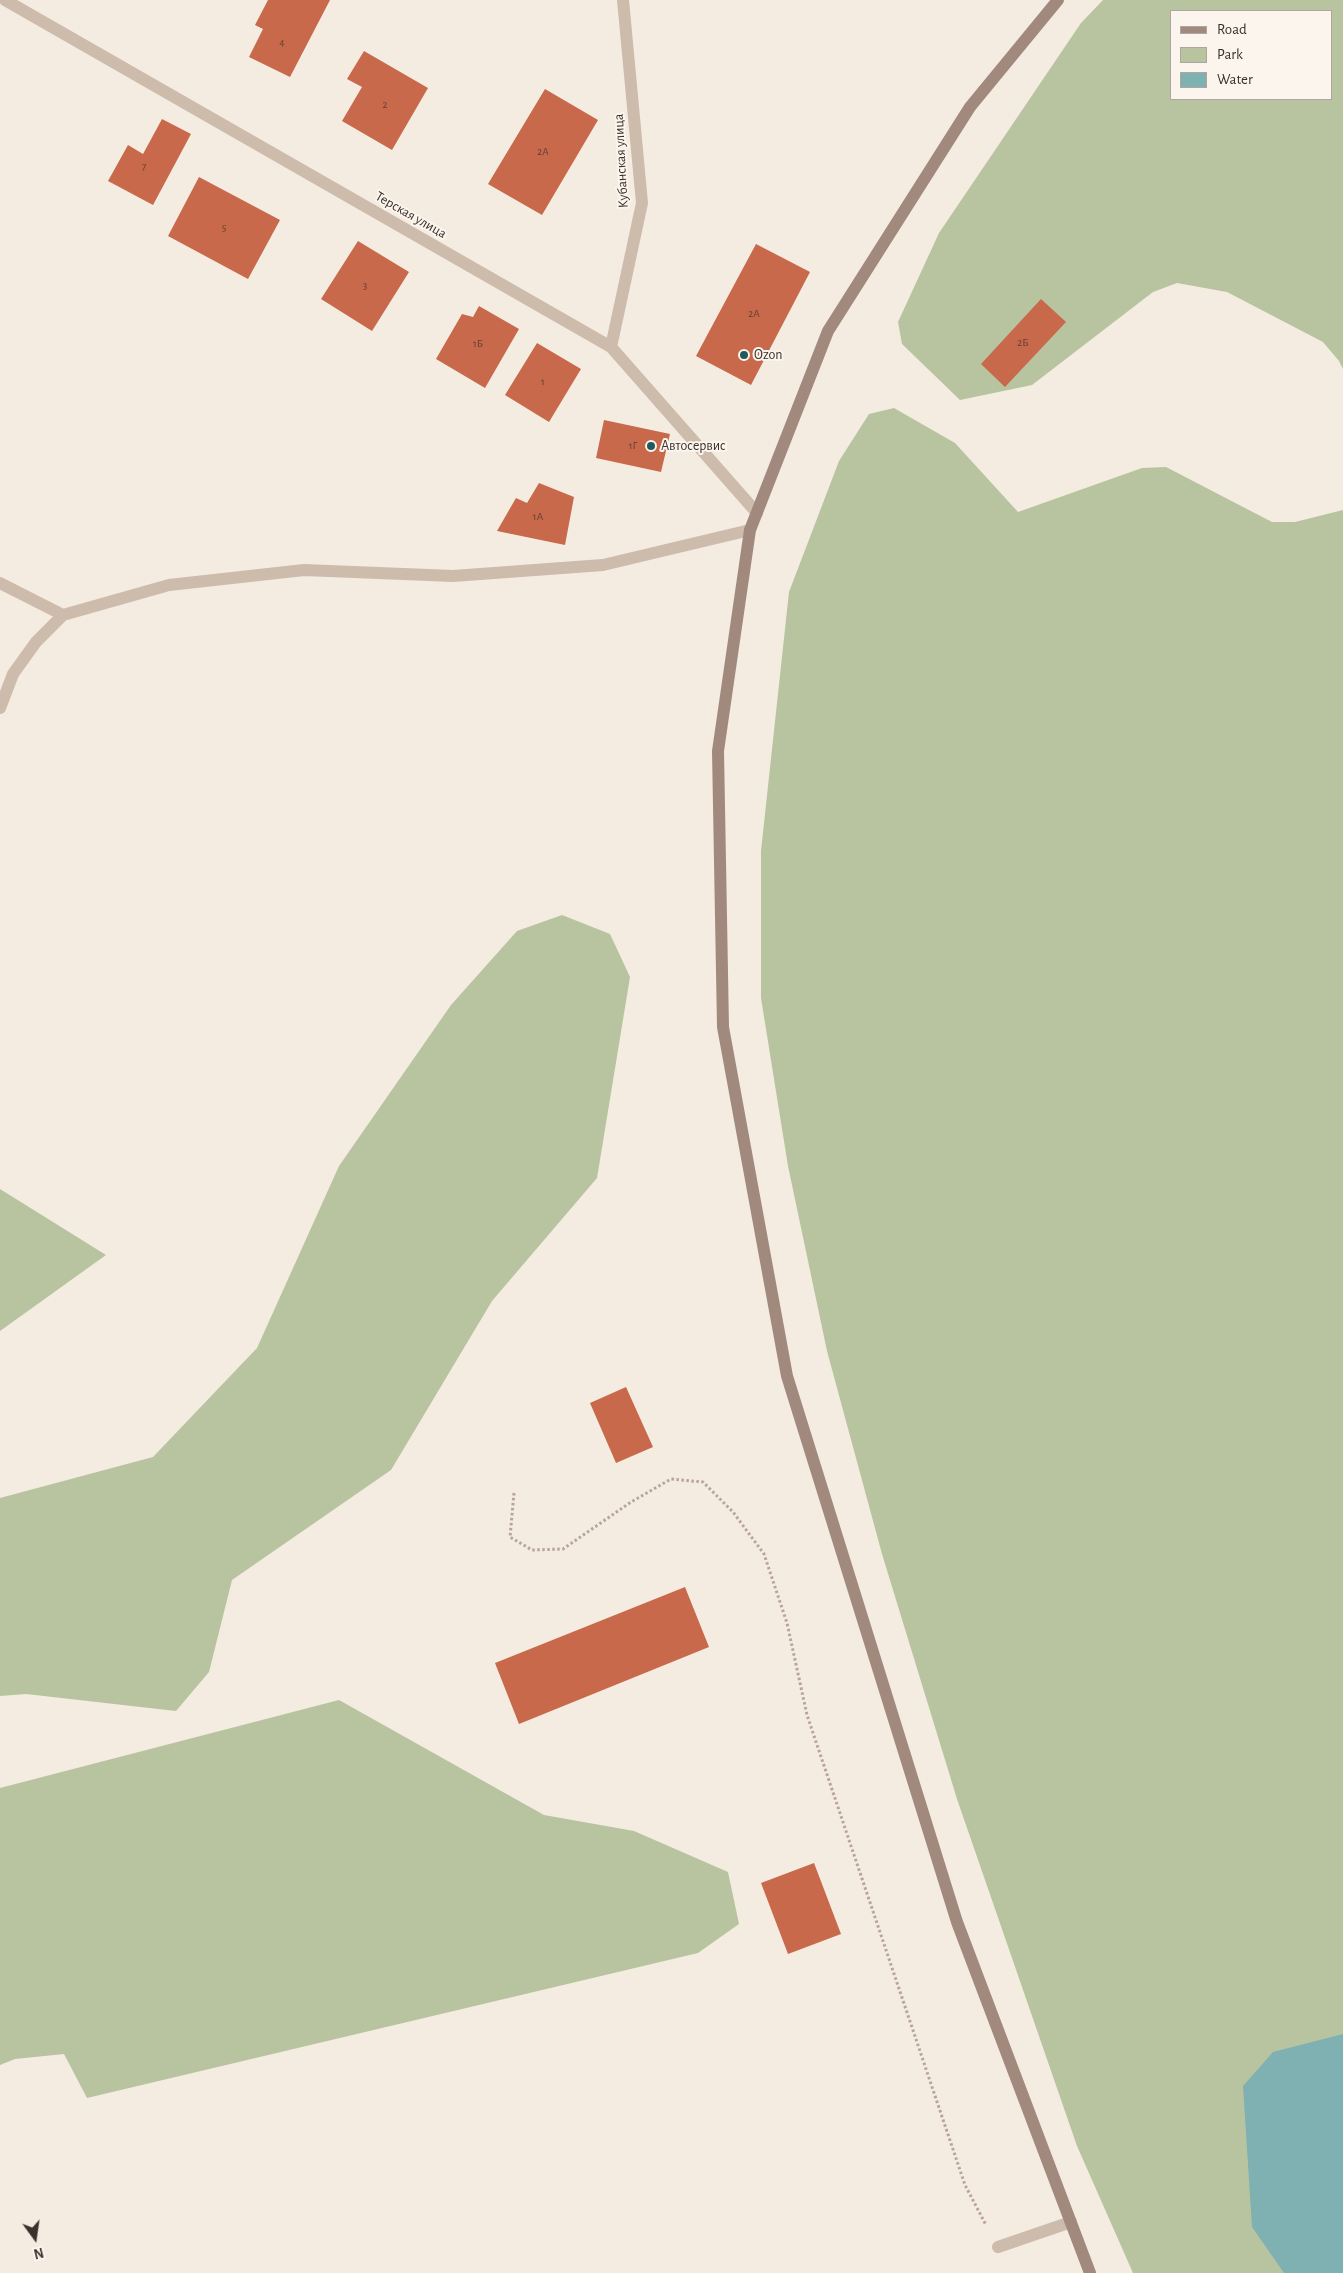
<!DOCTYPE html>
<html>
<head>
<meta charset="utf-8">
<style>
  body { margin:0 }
  #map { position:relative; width:1343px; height:2273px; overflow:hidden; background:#f4ebe1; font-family:"Alegreya Sans",sans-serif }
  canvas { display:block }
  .legend { position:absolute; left:1170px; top:10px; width:162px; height:90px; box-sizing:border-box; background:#fbf5ee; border:1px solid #aea6a0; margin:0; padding:6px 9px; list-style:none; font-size:15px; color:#3b302b }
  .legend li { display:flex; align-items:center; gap:10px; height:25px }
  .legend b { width:25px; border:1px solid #aea6a0 }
  .north { position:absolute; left:10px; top:2213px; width:50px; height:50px; -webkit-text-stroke:4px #fbf5ee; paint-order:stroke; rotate:166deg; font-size:14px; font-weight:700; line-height:20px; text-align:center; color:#3b302b }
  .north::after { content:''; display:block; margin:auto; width:18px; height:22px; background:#3b302b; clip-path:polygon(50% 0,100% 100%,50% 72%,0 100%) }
</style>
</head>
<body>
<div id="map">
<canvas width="1343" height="2273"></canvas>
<ul class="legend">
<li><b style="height:6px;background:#a18a7d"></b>Road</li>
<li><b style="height:14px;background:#b8c4a0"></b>Park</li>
<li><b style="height:14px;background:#7fb0b2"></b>Water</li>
</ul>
<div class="north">N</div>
</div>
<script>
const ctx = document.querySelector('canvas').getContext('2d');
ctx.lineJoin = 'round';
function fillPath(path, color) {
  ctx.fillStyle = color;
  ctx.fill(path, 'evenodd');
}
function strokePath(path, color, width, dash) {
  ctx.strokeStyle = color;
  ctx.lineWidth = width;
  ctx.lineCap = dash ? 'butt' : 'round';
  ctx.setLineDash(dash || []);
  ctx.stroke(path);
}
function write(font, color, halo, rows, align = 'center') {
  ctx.font = font + ' "Alegreya Sans",sans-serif';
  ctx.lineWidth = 4;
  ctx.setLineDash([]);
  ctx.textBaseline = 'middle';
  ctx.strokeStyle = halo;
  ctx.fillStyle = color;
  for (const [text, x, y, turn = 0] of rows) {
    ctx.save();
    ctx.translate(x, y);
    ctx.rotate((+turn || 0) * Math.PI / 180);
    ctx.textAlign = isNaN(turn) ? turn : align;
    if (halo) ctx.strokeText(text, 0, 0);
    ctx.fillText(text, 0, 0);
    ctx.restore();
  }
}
fillPath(new Path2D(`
  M1103,0H1343V369L1339,361L1323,342L1227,292L1177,283L1153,292L1032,385L960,400L902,344L898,322L939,233L1081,23ZM1172,11H1332V99H1172Z
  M894,408L955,443L1018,512L1142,468L1166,467L1272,522H1295L1343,510V2273H1133L1077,2146L957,1799L882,1554L827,1351L788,1166L761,998V851L789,592L839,461L869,414Z
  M562,915L610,934L630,977L597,1178L492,1301L391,1470L232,1580L209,1672L176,1711L26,1694L0,1696V1498L153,1457L257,1348L339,1166L451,1005L517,931Z
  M0,1189L106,1255L0,1331Z
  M339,1700L544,1815L634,1831L728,1872L739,1924L698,1953L87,2098L64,2054L15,2059L0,2065V1788Z`), '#b8c4a0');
fillPath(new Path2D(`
  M1343,2034V2273H1284L1252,2227L1243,2086L1273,2052Z`), '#7fb0b2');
fillPath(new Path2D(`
  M268,0H330L290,77L249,57L263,29L255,25Z
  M364,51L428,88L392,150L342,121L362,87L347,79Z
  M545,89L598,120L542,215L488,184Z
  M162,119L191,134L153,205L108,181L128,145L143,154Z
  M199,177L280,220L248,279L168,236Z
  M358,241L409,272L372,331L321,299Z
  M756,244L810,272L751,385L696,356Z
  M1041,299L1066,322L1005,387L981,364Z
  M479,306L519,329L485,388L436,359L462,314L473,317Z
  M537,343L581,369L549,422L505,395Z
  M604,420L670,434L661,472L596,458Z
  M539,483L574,497L565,545L497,531L516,498L527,503Z
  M626,1387L653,1447L616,1463L590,1403Z
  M685,1587L709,1647L519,1724L495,1663Z
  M814,1863L841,1934L788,1954L761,1883Z`), '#c8694b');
strokePath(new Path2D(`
  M514,1493L510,1537L532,1550L563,1549L631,1502L671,1479L703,1482L733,1512L764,1554L787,1623L807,1715L965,2185L986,2225`), '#b9a596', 3, [2.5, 2.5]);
strokePath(new Path2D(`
  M998,2247L1071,2222`), '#cdbbac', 12);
strokePath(new Path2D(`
  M5,0L611,347L757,513
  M611,347L642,203L623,0
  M0,583L63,615L169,585L304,570L453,576L603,565L750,530
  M0,708L13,674L36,642L63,615`), '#cdbbac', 12);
strokePath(new Path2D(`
  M1058,0L970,107L828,331L750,530L718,751L723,1027L787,1376L957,1922L1090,2273`), '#a18a7d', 12);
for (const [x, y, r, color] of [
  [744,355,5,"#1f5a5e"],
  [651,446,5,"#1f5a5e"]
]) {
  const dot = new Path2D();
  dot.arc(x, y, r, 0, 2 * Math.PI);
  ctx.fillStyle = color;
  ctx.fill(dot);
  strokePath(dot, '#fbf5ee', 2);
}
write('11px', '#5e3e33', null, [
  ["4",282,43],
  ["2",385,105],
  ["2А",543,152],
  ["7",144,167],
  ["5",224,228],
  ["3",365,286],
  ["2А",754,314],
  ["2Б",1023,343],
  ["1Б",478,344],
  ["1",543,382],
  ["1Г",633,446],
  ["1А",538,517]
]);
write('14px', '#3b302b', '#fbf5ee', [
  ["Кубанская улица",621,161,-93],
  ["Терская улица",411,215,30]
]);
write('14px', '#3b302b', '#fbf5ee', [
  ["Ozon",754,355],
  ["Автосервис",661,446]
], 'left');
</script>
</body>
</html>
